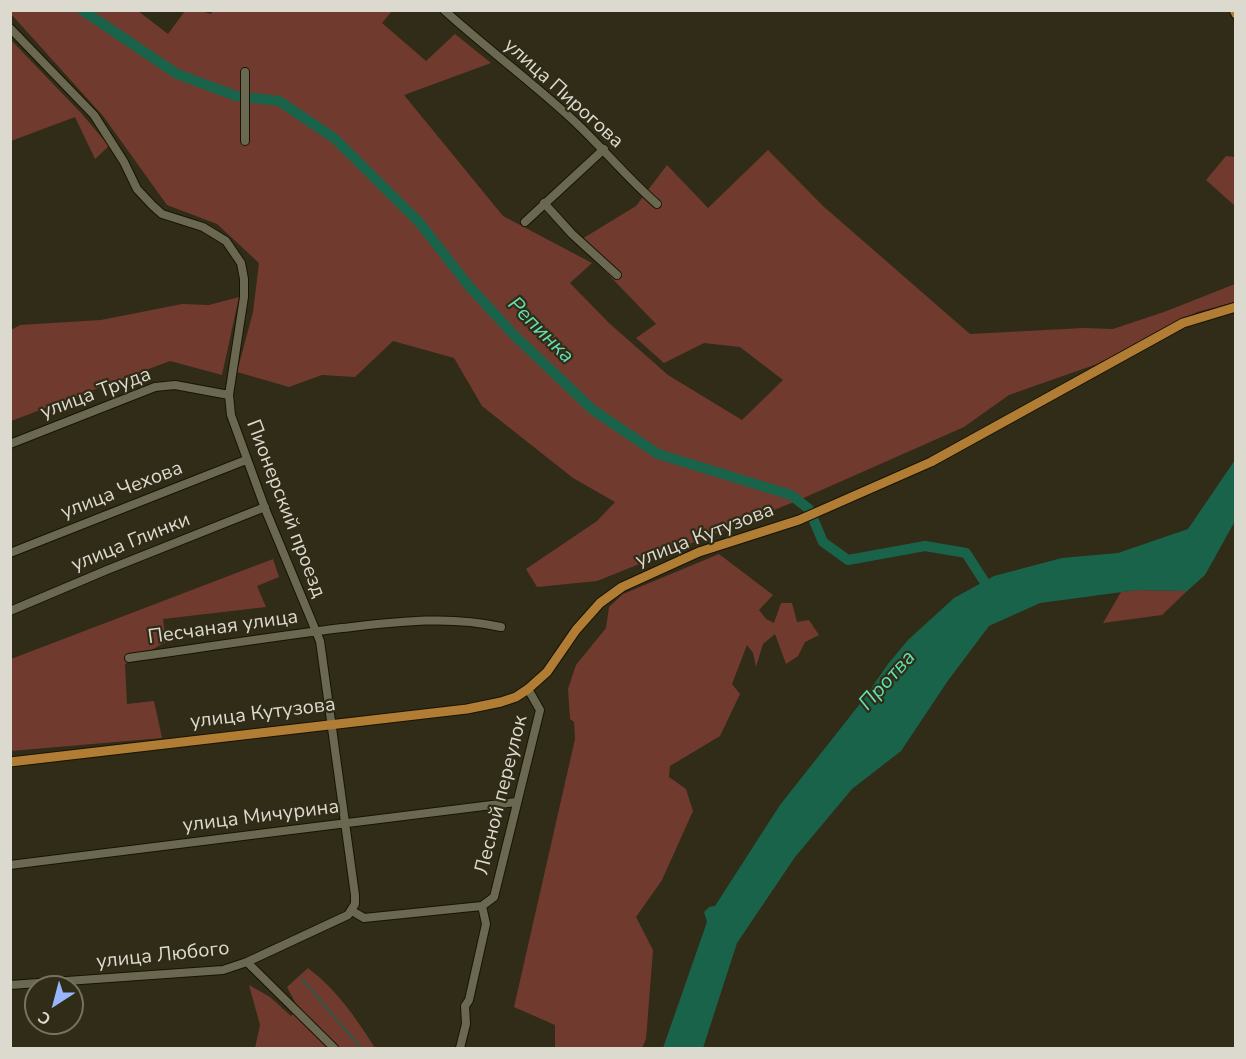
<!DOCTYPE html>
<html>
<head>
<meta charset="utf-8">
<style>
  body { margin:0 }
  #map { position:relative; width:1246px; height:1059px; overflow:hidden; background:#302c18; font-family:"Nunito Sans",sans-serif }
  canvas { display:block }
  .frame { position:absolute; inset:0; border:12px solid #dcdace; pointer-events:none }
  .north { position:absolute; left:24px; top:975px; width:60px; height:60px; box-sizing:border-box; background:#302c18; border:2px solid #757261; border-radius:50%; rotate:216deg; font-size:16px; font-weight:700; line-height:24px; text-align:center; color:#dcdace }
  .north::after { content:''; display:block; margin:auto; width:21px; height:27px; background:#97b6fd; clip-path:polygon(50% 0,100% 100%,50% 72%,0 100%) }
</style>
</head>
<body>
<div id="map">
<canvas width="1246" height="1059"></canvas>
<div class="frame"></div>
<div class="north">С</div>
</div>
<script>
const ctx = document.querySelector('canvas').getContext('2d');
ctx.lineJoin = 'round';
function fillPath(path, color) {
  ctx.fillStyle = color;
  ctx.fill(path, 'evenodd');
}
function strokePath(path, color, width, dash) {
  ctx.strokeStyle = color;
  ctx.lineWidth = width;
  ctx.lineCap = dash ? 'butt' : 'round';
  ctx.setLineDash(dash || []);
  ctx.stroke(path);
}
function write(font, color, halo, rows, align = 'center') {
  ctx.font = font + ' "Nunito Sans",sans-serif';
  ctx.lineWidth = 4.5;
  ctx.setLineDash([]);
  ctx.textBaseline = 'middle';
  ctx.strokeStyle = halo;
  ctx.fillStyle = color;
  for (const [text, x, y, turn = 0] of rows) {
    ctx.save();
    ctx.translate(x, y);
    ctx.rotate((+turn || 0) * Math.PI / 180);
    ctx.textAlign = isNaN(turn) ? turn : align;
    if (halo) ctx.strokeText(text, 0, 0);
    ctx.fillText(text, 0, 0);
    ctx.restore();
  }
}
fillPath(new Path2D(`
  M11,10L138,11L168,34L185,11H200L211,14L213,10L392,11L382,23L426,61L455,34L491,63L404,95L503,216L592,263L570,283L609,323L668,375L742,420L783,380L740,347L704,343L664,363L636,338L656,324L577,242L636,206L667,165L708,208L768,150L823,206L970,334L1084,328L1113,329L1164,312L1235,284V302L1197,312L1097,364L1009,395L964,427L799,500L597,581L537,587L526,569L597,521L615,502L573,478L482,406L454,358L393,341L355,377L322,375L289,387L237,372L253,312L259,263L217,224L167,205L103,116L11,14Z
  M11,40L82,114L109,146L95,159L75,117L11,141Z
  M1226,156L1235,157V206L1206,180Z
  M239,297L222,375L170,361L11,421V330L20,325L101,320L182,304L209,305Z
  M719,554L773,595L759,610L766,619L774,623L781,603H792L797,622L809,620L819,635L805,642L798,656L786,664L775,634L763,644L756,667L753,653L747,645L732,684L740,694L720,736L670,766L669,777L686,789L693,811L662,880L636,917L653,950L646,1039L642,1048H555V1025L514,1007L575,739L574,722L570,719L568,689L576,665L606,628L609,607L623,594Z
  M273,559L279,577L257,586L266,607L163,619L166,642L125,664L127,704L154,701L162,738L11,751V659Z
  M1137,590L1187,591L1162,615L1103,623L1121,592Z
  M308,968C337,990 356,1018 375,1048H255L260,1025L249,985L270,997L291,1016L299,1010L287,987Z`), '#713a2f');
fillPath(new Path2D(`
  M1235,460V521L1205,575L1187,591L1137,590L1040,603L989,626L947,682L901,751L852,789L795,857L737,943L703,1048H663L707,922L704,912L709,907L715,906L780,805L863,700L888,664L908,640L954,598L994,576L1062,558L1118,553L1188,529Z`), '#1a634b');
strokePath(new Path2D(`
  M302,979L361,1048`), '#1a634b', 1.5);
strokePath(new Path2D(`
  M82,10L177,74L236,96L279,101L334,138L419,222L468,285L514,335L593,410L658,454L791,495L809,509L823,542L848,560L925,546L966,553L991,592`), '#1a634b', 10);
const minor = new Path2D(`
  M444,10C486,48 532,82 573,120C602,147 627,178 657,204
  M10,28L94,115L124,162L137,189L152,205L162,214L203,227L226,241L241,263L244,279V297L229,395L231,415L266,511L320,641L355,895V904L348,915L247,962L223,970L10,985
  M245,72V141
  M544,203L572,234L617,275
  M525,222L604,149
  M10,444L155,387L175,385L229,395
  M10,553L246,460
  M10,611L107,570L265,507
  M129,658C200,648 271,637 342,628C396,622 448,615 501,627
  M10,865L516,802
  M352,911L364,918L482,906L494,897L540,710L528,689
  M247,962L334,1048
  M460,1048L466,1024L465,1006L469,1000L486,924L482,906`);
const major = new Path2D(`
  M1234,10L1236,14
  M10,762L467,709L501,702L516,697L528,689L547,672L576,630L600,603L622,587L699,552L799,520L931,462L1183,323L1236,307`);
strokePath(minor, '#181403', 10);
strokePath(major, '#181403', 11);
strokePath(minor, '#6b6851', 8);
strokePath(major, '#b17d34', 9);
write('20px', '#dcdace', '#302c18', [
  ["улица Пирогова",563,94,42],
  ["улица Труда",96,394,-20],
  ["улица Чехова",122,491,-21],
  ["Пионерский проезд",285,509,69],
  ["улица Кутузова",705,536,-21],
  ["улица Глинки",131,543,-22],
  ["Песчаная улица",223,628,-8],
  ["улица Кутузова",263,714,-7],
  ["Лесной переулок",502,795,-76],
  ["улица Мичурина",261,817,-7],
  ["улица Любого",163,956,-6]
]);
write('italic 21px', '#60e0b1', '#302c18', [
  ["Репинка",540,331,45],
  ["Протва",888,681,-48]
]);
</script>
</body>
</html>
